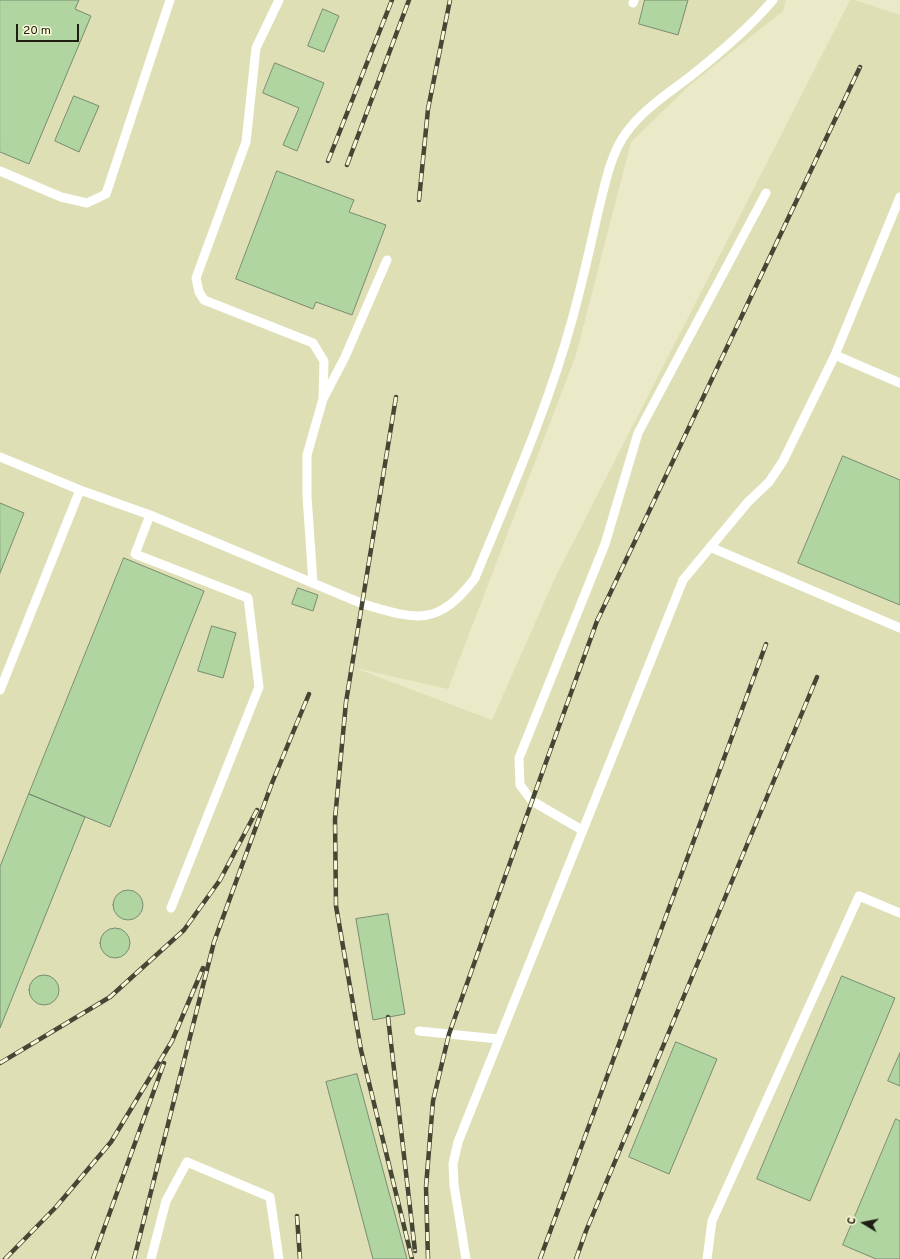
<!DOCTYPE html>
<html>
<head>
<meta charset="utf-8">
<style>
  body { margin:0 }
  #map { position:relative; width:900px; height:1259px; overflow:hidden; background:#eaeac8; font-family:Overpass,sans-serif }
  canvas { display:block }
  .north { position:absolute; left:844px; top:1203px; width:40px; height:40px; -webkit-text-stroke:3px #f8f7d5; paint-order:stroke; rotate:280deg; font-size:11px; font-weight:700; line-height:16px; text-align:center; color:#1f1f12 }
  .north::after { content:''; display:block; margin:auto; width:14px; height:18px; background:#1f1f12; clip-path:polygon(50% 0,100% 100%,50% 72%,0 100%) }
  .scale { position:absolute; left:16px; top:24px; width:63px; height:18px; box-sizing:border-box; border:2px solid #1f1f12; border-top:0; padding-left:5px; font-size:12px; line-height:14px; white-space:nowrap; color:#1f1f12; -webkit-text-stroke:3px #f8f7d5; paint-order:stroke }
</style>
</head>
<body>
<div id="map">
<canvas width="900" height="1259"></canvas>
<div class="north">С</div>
<div class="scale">20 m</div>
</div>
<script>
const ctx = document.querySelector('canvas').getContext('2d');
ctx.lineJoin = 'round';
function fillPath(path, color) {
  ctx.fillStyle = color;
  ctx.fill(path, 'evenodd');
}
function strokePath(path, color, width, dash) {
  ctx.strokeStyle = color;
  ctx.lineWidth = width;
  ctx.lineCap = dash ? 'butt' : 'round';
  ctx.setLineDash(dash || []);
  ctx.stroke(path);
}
fillPath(new Path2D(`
  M0,0H786L783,11L690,85L631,142L576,355L448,689L355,668L492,720L555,578L850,0H855L900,15V1259H0Z`), '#dfdfb6');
const building = new Path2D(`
  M0,0H79L75,9L91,16L29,164L0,152Z
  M645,0H688L678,35L639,24Z
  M323,9L339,16L324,52L308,46Z
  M275,63L324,83L297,151L283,145L299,108L263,93Z
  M74,96L99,106L79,152L55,141Z
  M277,171L354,200L349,212L386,225L352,315L316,302L313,309L236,279Z
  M843,456L900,480V605L798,563Z
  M0,503L24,513L0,573Z
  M124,558L204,591L110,827L29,794Z
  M298,588L318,595L313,611L292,604Z
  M212,626L236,633L223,678L198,671Z
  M29,794L85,817L0,1028V867Z
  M113 905a15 15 0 1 1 30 0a15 15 0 1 1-30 0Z
  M388,914L405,1014L373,1020L356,919Z
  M100 943a15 15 0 1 1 30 0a15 15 0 1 1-30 0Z
  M29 990a15 15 0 1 1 30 0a15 15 0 1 1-30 0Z
  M842,976L895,998L810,1201L757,1179Z
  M676,1042L717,1059L669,1174L629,1157Z
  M900,1053V1086L888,1081Z
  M357,1074L407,1259H373L326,1082Z
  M896,1119L900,1121V1259H876L843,1245Z`);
fillPath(building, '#b0d5a1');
strokePath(building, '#798c72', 1);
strokePath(new Path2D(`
  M279,0L256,48L246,142L196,278L199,292L204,300L313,343L324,361L323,399
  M633,3L634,0
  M0,171L61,197L87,203L106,194L170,0
  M835,355L900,197
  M0,457L80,490
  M150,515L135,554L248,598L259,687L171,908
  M710,547L900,628
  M313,583L307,496V455L323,399L345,357L387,260
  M0,690L80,490L150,515L363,604C417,620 438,627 475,578C510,493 548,408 572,320C582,284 590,248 598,212C605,185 610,155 626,133C643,109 669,93 692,75C721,52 749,28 773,0
  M582,830L532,801L520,785L519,758L605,544L638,433L766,193
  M419,1031L498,1039
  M151,1259L166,1201L187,1162L270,1197L279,1259
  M466,1259L454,1185L453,1164L458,1142L683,580L748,502L769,482L783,461L835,355L900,383
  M707,1259L712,1221L859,896L900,913`), '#fff', 9);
const rail = new Path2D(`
  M328,161L392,0
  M347,165L409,0
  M419,200L428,109L450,0
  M396,397L346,702L335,819L336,906L361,1050L412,1259
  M388,1017L415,1251
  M0,1063L110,997L184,930L220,880L257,810
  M297,1216L300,1259
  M5,1259L56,1207L111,1142L172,1041L203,968
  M93,1259L164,1063
  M134,1259L214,942L272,783L309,694
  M428,1259L426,1187L433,1101L449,1034L532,801L597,621L860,67
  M540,1259L766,644
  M576,1259L586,1231L817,677`);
strokePath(rail, '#464635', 4.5);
strokePath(rail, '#f8f7d5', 3, [9]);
</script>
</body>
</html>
